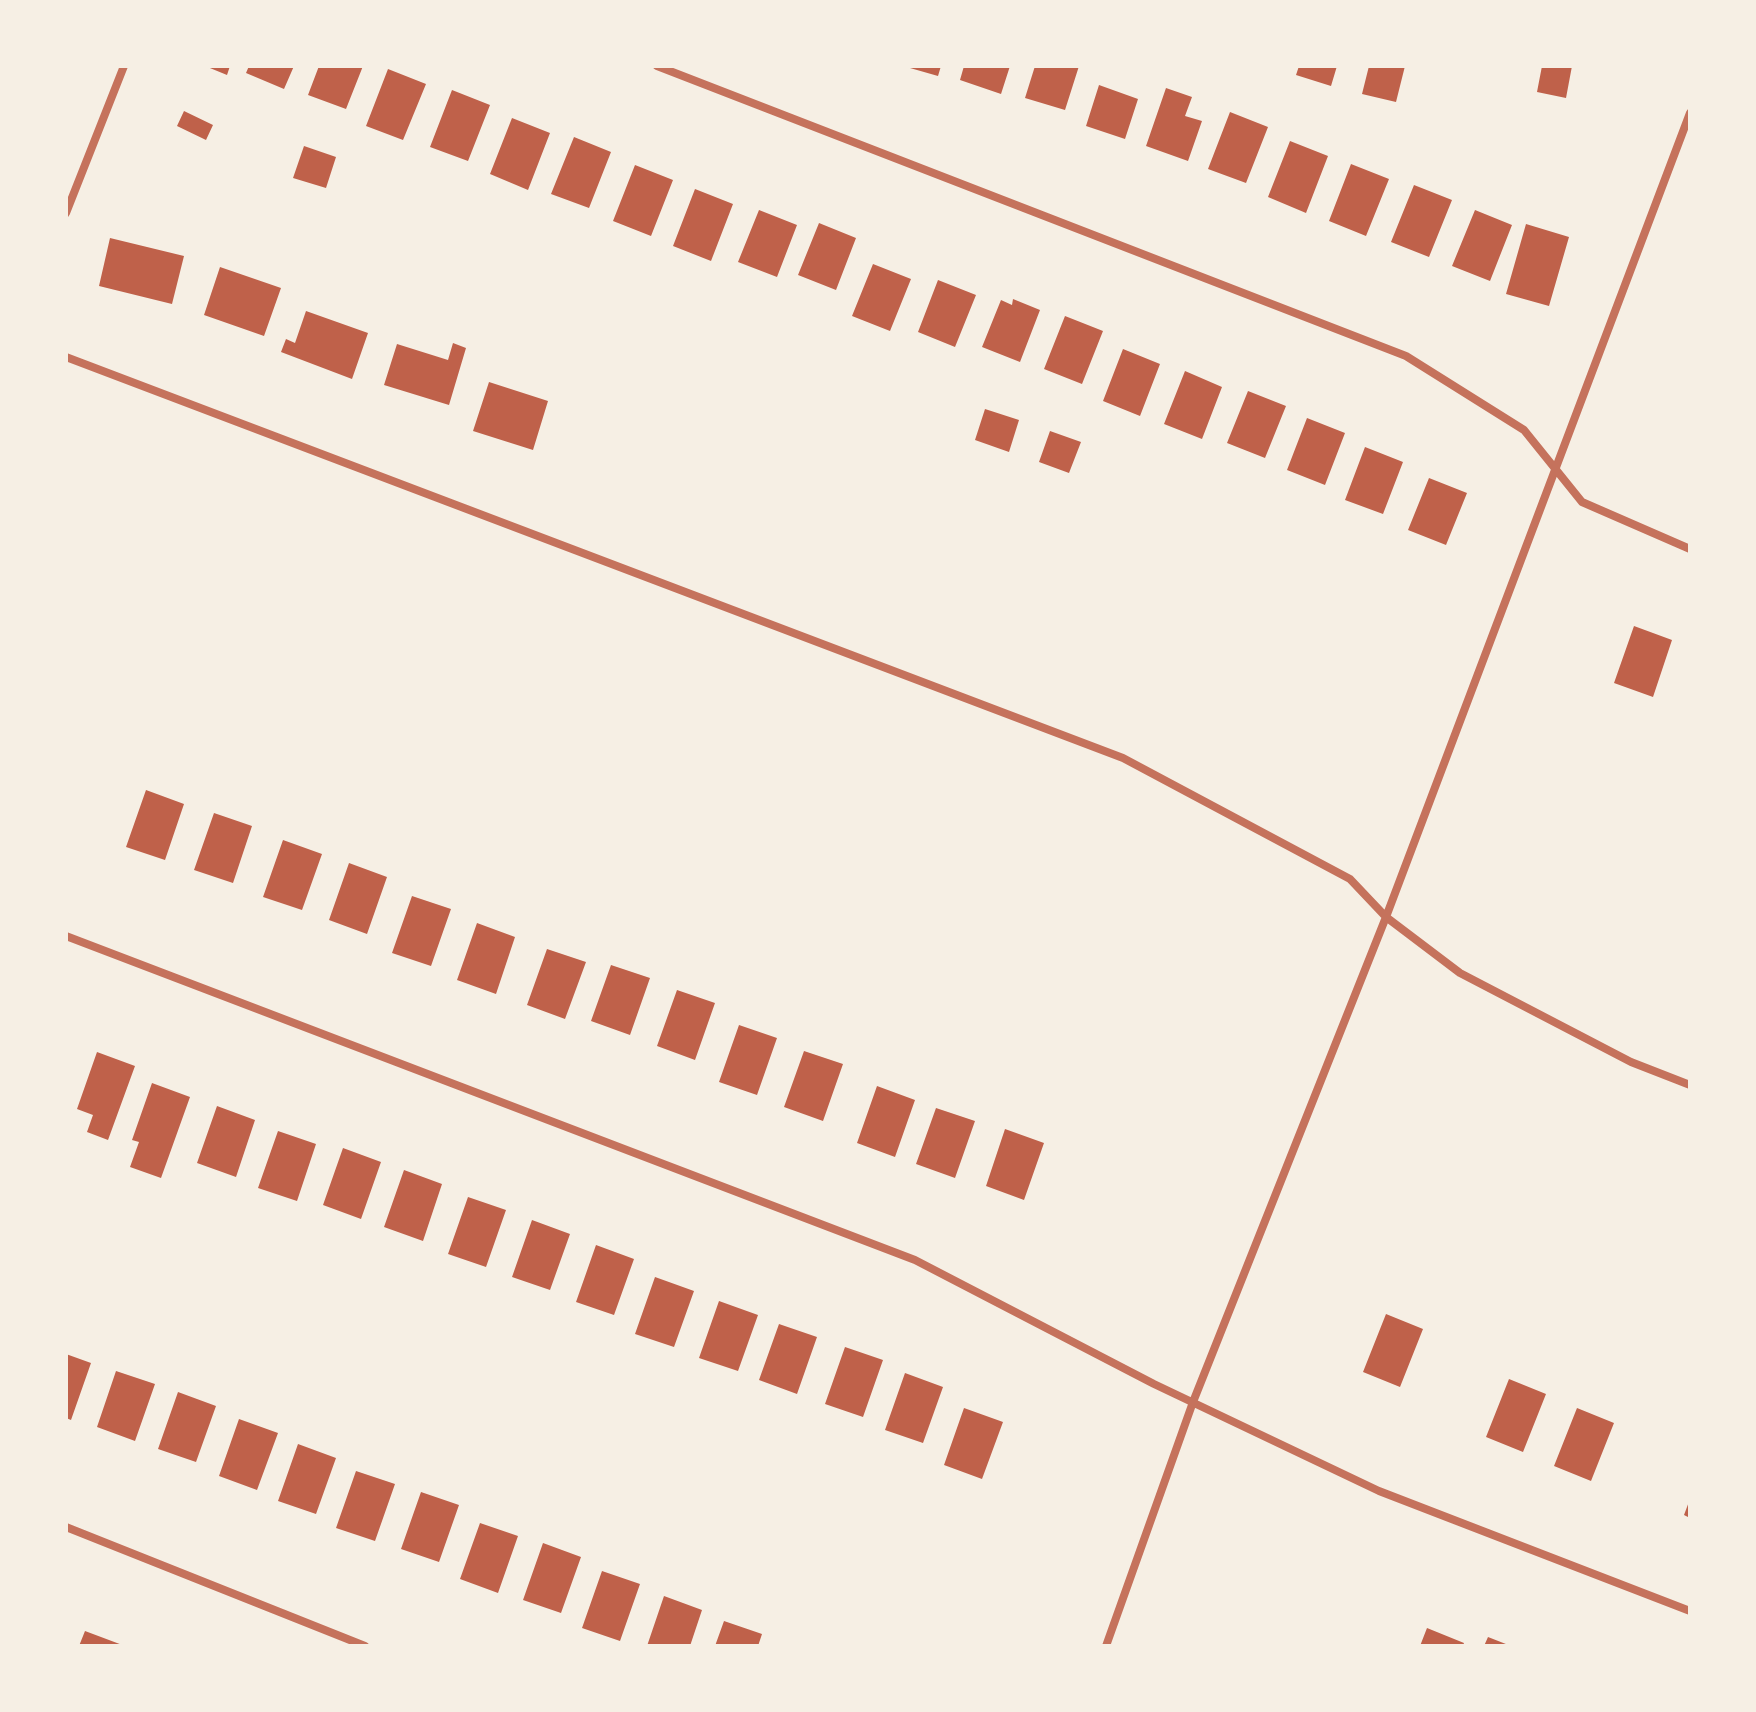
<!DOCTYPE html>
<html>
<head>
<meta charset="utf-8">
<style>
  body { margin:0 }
  #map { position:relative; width:1756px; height:1712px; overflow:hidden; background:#f6efe4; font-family:"Noto Sans",sans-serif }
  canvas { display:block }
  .frame { position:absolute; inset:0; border:68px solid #f6efe4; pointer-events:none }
</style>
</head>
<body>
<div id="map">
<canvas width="1756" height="1712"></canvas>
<div class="frame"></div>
</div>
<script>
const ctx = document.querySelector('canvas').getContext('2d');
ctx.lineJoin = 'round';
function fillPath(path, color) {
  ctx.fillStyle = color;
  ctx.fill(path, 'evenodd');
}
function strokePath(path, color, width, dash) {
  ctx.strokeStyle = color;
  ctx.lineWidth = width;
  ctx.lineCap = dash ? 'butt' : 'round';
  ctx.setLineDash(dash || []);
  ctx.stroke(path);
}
fillPath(new Path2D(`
  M205,66H230L227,75Z
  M249,66H294L284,89L246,73Z
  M319,66H363L346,109L308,95Z
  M903,66H941L938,76Z
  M964,66H1010L1001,94L960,80Z
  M1035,66H1079L1065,110L1025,98Z
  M1299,66H1337L1331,86L1296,75Z
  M1369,66H1405L1396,102L1362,94Z
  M1542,66H1572L1566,98L1537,92Z
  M388,69L426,84L403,140L366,126Z
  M1099,85L1138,99L1125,139L1086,126Z
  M1166,88L1192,97L1185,116L1202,121L1188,161L1146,146Z
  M452,90L490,105L468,161L430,147Z
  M184,111L213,125L206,140L177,126Z
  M1230,112L1268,127L1246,183L1208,169Z
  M512,118L550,133L528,190L490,174Z
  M574,137L611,152L589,208L551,194Z
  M1290,141L1328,156L1306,213L1268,197Z
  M304,146L336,157L326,188L293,178Z
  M1351,164L1389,179L1366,236L1329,221Z
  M635,165L673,180L651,236L613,221Z
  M1414,185L1452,200L1429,257L1391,242Z
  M695,189L733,204L711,261L673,246Z
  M759,210L797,225L777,277L738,262Z
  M1475,210L1512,225L1490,281L1452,266Z
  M819,223L856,238L836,290L798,275Z
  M1526,224L1569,237L1549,306L1506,294Z
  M110,238L184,256L172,304L99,286Z
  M873,264L911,279L890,331L852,316Z
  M220,267L281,288L264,336L204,315Z
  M938,280L976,295L955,347L918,332Z
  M1013,299L1040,310L1020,362L982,347L1001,300L1012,305Z
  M306,311L368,333L352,379L281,352L286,339L295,343Z
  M1065,316L1103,331L1082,384L1044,369Z
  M453,343L466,348L449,405L384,385L397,344L448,360Z
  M1123,349L1160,364L1140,416L1103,401Z
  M1185,371L1222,387L1202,439L1164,424Z
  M489,382L548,401L533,450L473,431Z
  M1248,391L1286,406L1265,458L1227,443Z
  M985,409L1019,420L1009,452L975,440Z
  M1307,418L1345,433L1325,485L1287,470Z
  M1050,431L1081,442L1069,473L1039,462Z
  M1365,447L1403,462L1383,514L1345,500Z
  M1429,478L1467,493L1446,545L1408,530Z
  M1634,626L1672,640L1653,697L1614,683Z
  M146,790L184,804L165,860L126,847Z
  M214,813L252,826L233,883L194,870Z
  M283,840L322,854L302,910L263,897Z
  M349,863L387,877L367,934L329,920Z
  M412,896L451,909L431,966L392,953Z
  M477,923L515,937L496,994L457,980Z
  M547,949L586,962L565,1019L527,1005Z
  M611,965L650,978L630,1035L591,1021Z
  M677,990L715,1003L695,1060L657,1046Z
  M739,1025L777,1038L757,1095L719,1082Z
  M804,1051L843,1064L823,1121L784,1107Z
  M97,1052L135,1066L108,1140L87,1132L93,1115L77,1109Z
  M152,1083L190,1097L161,1178L130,1167L139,1142L132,1140Z
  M877,1086L915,1100L895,1157L857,1143Z
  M217,1106L255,1120L236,1177L197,1163Z
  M936,1108L975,1121L955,1178L916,1164Z
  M1005,1129L1044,1143L1024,1200L986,1186Z
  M278,1131L316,1144L297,1201L258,1188Z
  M343,1148L381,1162L361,1219L323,1205Z
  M404,1170L442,1184L423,1241L384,1227Z
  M468,1197L506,1210L486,1267L448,1254Z
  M532,1220L570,1234L550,1290L512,1277Z
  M596,1245L634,1259L614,1315L576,1302Z
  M655,1277L694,1291L674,1347L635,1334Z
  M719,1301L758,1315L738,1371L699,1358Z
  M1386,1314L1423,1329L1400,1387L1363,1372Z
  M779,1324L817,1337L797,1394L759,1380Z
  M845,1347L883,1360L863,1417L825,1404Z
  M66,1354L91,1363L71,1420L66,1418Z
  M116,1371L155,1384L135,1441L97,1427Z
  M905,1373L943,1387L923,1443L885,1430Z
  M1509,1379L1546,1394L1523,1452L1486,1437Z
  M178,1392L216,1406L196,1462L158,1449Z
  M964,1408L1003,1422L982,1479L944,1465Z
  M1577,1408L1614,1423L1591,1481L1554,1466Z
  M239,1419L278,1433L257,1490L219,1476Z
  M298,1444L336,1458L316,1514L278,1501Z
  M356,1471L395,1484L375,1541L336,1528Z
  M421,1492L459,1505L439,1562L401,1549Z
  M1690,1499V1518L1684,1515Z
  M480,1523L518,1536L498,1593L460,1579Z
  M543,1543L581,1557L561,1613L523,1600Z
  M602,1571L640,1584L620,1641L582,1628Z
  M664,1596L702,1610L690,1646H647Z
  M724,1621L762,1634L758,1646H715Z
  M1427,1628L1464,1643L1463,1646H1420Z
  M85,1631L125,1646H79Z
  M1488,1637L1511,1646H1484Z`), '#bf614a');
strokePath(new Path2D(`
  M657,66L1406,356L1524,430L1582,502L1690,549
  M66,213L124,66
  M66,357L1123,758L1350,879L1386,917L1460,973L1631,1062L1690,1085
  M66,936L915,1260L1154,1384L1379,1491L1690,1611
  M66,1527L365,1646
  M1106,1646L1193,1402L1386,917L1690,113`), '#c5725c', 8);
</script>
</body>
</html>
